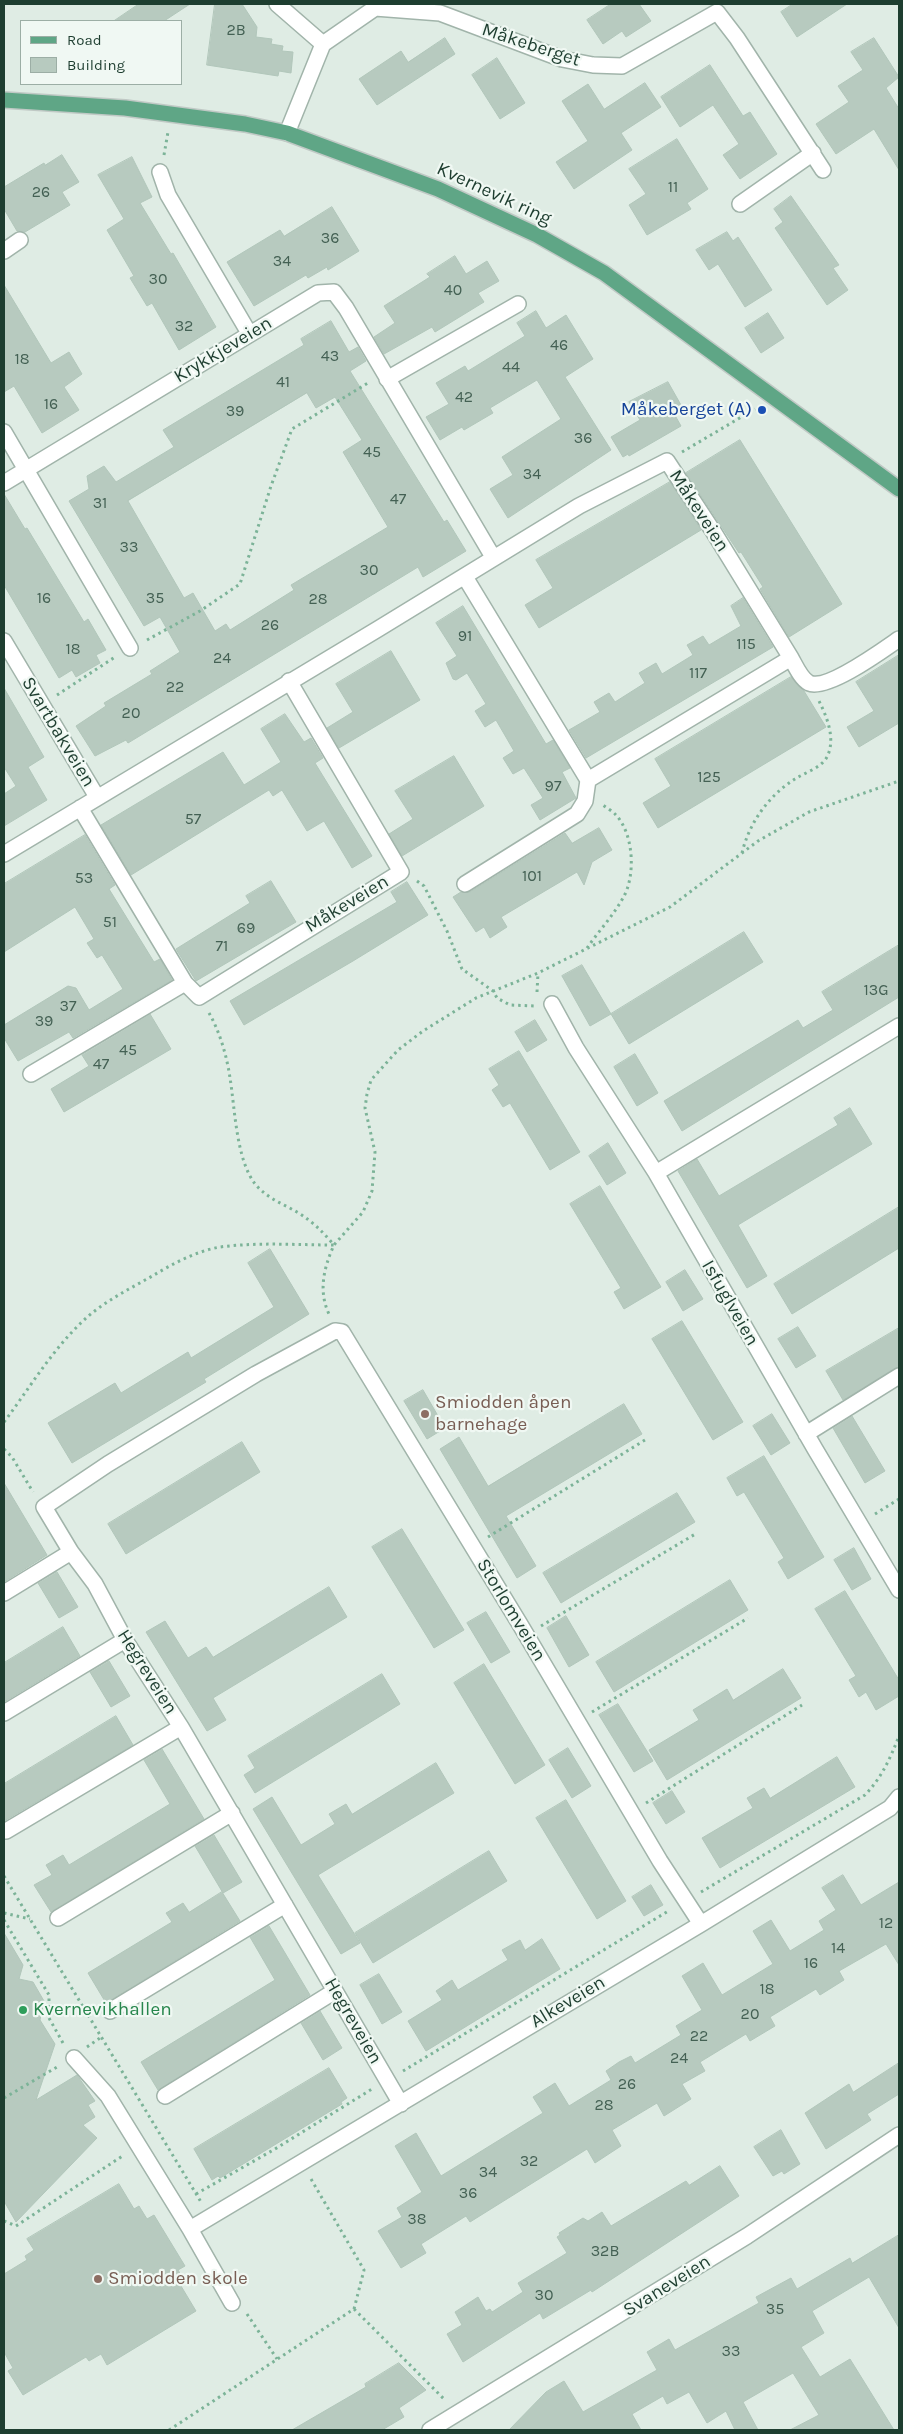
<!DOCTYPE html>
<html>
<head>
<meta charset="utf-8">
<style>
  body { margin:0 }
  #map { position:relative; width:903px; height:2434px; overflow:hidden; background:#dfece4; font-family:Karla,sans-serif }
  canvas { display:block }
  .frame { position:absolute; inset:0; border:5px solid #1e3e30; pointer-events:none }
  .legend { position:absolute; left:20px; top:20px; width:162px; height:65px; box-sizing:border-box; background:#f0f8f3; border:1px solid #9caea5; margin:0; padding:6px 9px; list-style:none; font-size:15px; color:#1e3e30 }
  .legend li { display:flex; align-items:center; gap:10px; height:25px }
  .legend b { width:25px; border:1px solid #9caea5 }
</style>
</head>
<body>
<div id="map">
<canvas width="903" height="2434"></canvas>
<div class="frame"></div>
<ul class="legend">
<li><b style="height:6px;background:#5fa686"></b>Road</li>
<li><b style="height:14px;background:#b7cabf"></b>Building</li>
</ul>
</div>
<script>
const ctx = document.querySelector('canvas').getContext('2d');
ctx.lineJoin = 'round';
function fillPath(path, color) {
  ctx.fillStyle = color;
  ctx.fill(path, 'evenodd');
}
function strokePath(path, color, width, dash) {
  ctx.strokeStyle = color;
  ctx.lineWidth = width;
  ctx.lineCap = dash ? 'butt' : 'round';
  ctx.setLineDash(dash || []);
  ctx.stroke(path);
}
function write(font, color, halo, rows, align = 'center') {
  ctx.font = font + ' Karla,sans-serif';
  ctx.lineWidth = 4.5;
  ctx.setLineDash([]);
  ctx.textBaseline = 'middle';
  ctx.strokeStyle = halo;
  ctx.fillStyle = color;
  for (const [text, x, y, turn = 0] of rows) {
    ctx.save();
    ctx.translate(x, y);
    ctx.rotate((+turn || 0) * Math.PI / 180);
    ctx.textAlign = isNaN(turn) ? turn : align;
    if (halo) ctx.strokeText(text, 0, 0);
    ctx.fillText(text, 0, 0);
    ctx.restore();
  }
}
const building = new Path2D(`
  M139,4H190L164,21H114Z
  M215,4H242L257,27L256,37L272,39L271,44L283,46L282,51L293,52L291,73L279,71L278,76L207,65Z
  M611,4H639L651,21L626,37L622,31L603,44L587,20Z
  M793,4H847L797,37L781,12Z
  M445,38L455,54L377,105L359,79L401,51L408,62Z
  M874,38L899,77L886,88L899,109V170L874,129L836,154L816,124L849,102L838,86L863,70L851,52Z
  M497,58L525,103L500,119L472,75Z
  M710,65L743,116L750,112L777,154L740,179L723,155L739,144L713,105L680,127L661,97Z
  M645,83L661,107L621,133L632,150L574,189L556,162L588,141L562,101L588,84L604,109Z
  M677,139L708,189L687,203L691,209L647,235L629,205L646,194L629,169Z
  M62,155L79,182L62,192L70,205L25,232L17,231L4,209V187L44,163L45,165Z
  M132,157L152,197L140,203L171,254L173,253L216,327L179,350L152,303L147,306L130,278L134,276L107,230L124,219L98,175Z
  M791,196L839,265L833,268L848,290L827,305L775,228L783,222L774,209Z
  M332,207L359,251L328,270L327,267L308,278L306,275L254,306L227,262L280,230L284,236Z
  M727,232L733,241L738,237L772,290L745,307L718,264L709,270L696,250Z
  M455,256L466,274L487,261L499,281L478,293L484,302L435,332L432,327L384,354L374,337L395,323L384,306L430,277L427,274Z
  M4,285L51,363L69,352L82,374L64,387L79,410L42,433L14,386L4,392Z
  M536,311L546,328L566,315L593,359L565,377L611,450L508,518L490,489L513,475L502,457L561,419L537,380L490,408L493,413L464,430L462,427L440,440L426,417L449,404L436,383L465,366L468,371L525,336L517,323Z
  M768,313L784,338L761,353L745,328Z
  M331,321L349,352L358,347L366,361L350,371L444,522L447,520L466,551L423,577L418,567L128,743L126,740L95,756L76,726L106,706L104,703L152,674L150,671L180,652L160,617L144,626L69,501L89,489L87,476L104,466L116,482L174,447L163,430L304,345L301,339ZM307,393L316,408L335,397L362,440L343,452L388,527L291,585L294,590L230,630L226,624L215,631L193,593L184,598L128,501Z
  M668,382L681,405L672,410L681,426L629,456L628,454L623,457L611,437L640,420L629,402Z
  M740,440L842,604L789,637L760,589L763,587L741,552L739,553L686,473Z
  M670,482L701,530L539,628L525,605L553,588L536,560Z
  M4,494L25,529L27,528L84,622L88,619L106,650L96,655L100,663L76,677L72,670L59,678L4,585Z
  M743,598L773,647L586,758L569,730L600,712L594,702L609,693L615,702L645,683L639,673L656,663L662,674L693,655L687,645L703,636L709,645L741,626L731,606Z
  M463,606L546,744L553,740L570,768L562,772L576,798L540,820L531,805L543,798L524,768L513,774L503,758L514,751L496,720L485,727L475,711L486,704L467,673L456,680L453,679L446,663L457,656L436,623Z
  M391,651L420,700L339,748L327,728L353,712L336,684Z
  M899,655V723L859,747L847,727L874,711L856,682Z
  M791,677L804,691L826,727L658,828L643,803L671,786L655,759Z
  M4,688L44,757L28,767L47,800L4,826V794L16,786L4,767Z
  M285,714L304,742L311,738L323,758L315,763L372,856L352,868L324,821L307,831L282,790L273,796L269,790L131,875L101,825L223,752L244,785L281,762L261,729Z
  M454,756L484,806L402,856L389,834L413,819L395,791Z
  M599,828L612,850L592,862L584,885L577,872L501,917L507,927L490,938L484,927L476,932L453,897L461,892H470L565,833L572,843Z
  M85,835L115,885L109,889L154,962L160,959L172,980L73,1038L69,1032L18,1061L4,1038V1025L68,986L76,988L89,1010L123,989L102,955L97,958L87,943L94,939L75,907L4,952V884Z
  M271,881L296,922L196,981L176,949L250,903L246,896Z
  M407,882L428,915L353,961L244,1025L230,1001L397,902L391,892Z
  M744,932L763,962L629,1044L611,1014Z
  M899,945V997L682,1131L664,1101L798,1020L803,1028L833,1010L822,992Z
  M582,965L611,1014L590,1026L562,976Z
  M150,1014L171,1049L64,1112L51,1089L89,1066L82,1055Z
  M535,1020L547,1040L527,1052L515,1032Z
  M519,1051L580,1152L550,1170L510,1103L503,1107L492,1090L499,1085L489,1069Z
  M635,1054L658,1093L637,1106L614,1067Z
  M850,1108L872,1144L738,1225L767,1276L747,1288L678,1171L697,1159L719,1196L838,1125L834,1118Z
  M608,1143L626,1173L607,1185L589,1156Z
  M600,1186L661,1287L624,1309L614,1292L621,1288L570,1204Z
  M899,1207V1248L792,1314L774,1284Z
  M270,1249L309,1314L204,1379L206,1382L72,1463L48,1423L115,1383L121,1393L188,1352L191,1358L274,1307L248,1263Z
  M685,1270L703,1299L683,1311L666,1282Z
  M682,1321L743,1422L713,1440L652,1339Z
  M798,1327L816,1356L796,1368L778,1339Z
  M899,1328V1367L843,1400L826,1371Z
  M423,1390L445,1428L427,1439L404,1401Z
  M624,1404L642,1434L506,1516L536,1566L517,1578L440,1449L459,1437L488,1486Z
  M772,1414L790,1443L771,1455L753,1426Z
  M852,1416L885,1471L865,1483L833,1428Z
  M242,1442L260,1472L126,1554L108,1524Z
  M764,1456L824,1557L788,1579L778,1562L784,1558L744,1492L737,1496L727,1478Z
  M4,1483L47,1555L4,1582Z
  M677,1493L695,1522L561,1603L543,1573Z
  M402,1529L464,1630L434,1648L372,1547Z
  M854,1548L871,1579L852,1590L834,1560Z
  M57,1572L78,1607L59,1618L38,1583Z
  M730,1580L748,1610L614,1692L596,1662Z
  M329,1587L347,1617L213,1698L226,1720L207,1731L146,1632L165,1621L188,1658L206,1647L213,1657Z
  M845,1591L899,1680V1696L876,1710L866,1692L859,1697L849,1680L856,1676L815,1609Z
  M486,1612L510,1652L491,1663L467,1623Z
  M566,1616L589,1655L569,1667L547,1628Z
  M63,1627L80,1656L4,1702V1663Z
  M109,1661L130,1696L111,1707L90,1672Z
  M484,1664L545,1765L515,1784L454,1683Z
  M783,1669L801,1698L667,1780L649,1750L699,1720L693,1710L727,1689L733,1700Z
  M382,1674L400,1704L255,1793L244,1775L255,1768L248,1756Z
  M618,1704L653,1761L634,1772L599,1715Z
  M116,1716L133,1745L4,1821V1784Z
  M568,1748L591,1786L572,1798L549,1760Z
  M162,1749L204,1819L51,1912L34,1885L52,1875L46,1865L63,1855L69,1865L170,1804L144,1760Z
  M837,1757L855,1787L720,1868L702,1838L753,1808L747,1798L764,1788L770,1798Z
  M436,1763L454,1793L318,1875L360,1943L341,1954L253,1809L272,1797L301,1845L335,1824L329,1814L346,1804L352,1814Z
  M672,1791L685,1812L666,1824L653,1803Z
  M566,1800L626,1901L597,1919L536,1818Z
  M214,1835L242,1882L223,1893L195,1846Z
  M489,1851L507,1881L373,1963L355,1933Z
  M843,1875L861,1905L899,1882V1965L886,1944L839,1971L844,1980L820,1995L816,1989L770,2017L775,2026L750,2041L746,2034L700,2062L705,2071L682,2084L691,2099L664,2116L657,2103L612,2130L621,2146L595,2163L587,2149L470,2222L466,2216L421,2244L426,2253L401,2268L378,2231L402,2217L397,2208L422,2192L395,2146L416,2133L441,2176L543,2113L533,2097L555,2083L569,2106L611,2080L606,2071L619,2062L631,2056L635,2063L681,2035L676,2026L702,2010L682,1976L703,1963L722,1995L773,1964L753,1931L771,1920L790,1951L824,1930L819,1921L836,1910L822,1888Z
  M651,1885L663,1905L644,1916L632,1897Z
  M222,1892L240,1921L106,2003L88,1973L172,1922L166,1913L183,1903L189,1912Z
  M269,1926L310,1995L158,2090L141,2062L275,1980L250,1937Z
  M4,1933L23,1965L19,1979L33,1982L44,2001L40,2020L55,2044L36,2100L77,2075L95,2101L88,2105L95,2117L83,2125L97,2138L16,2222L4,2201Z
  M542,1939L560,1969L426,2051L408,2021L442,2000L436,1991L452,1980L458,1990L508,1960L502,1950L520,1940L525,1950Z
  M379,1974L402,2012L382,2024L360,1985Z
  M320,2011L342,2048L323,2060L301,2023Z
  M899,2063V2094L867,2114L871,2120L826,2149L805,2113L849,2084L853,2092Z
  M329,2068L347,2098L341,2102L342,2104L220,2178L218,2176L212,2180L194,2149Z
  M781,2130L800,2164L784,2174L782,2171L773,2176L754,2147Z
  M720,2166L739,2196L592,2292L591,2290L543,2319L540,2313L463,2362L447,2334L462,2325L455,2312L478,2297L486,2311L490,2309L492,2312L523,2292L518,2283L567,2253L557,2237L560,2235L559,2233L583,2218L588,2221L602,2212L611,2226L686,2181L689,2185Z
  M119,2184L134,2209L139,2206L147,2219L154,2215L185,2266L178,2270L186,2283L181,2286L196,2311L107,2365L101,2354L89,2361L86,2357L23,2395L8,2371L13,2368L4,2352V2274L27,2260L25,2256L34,2250L27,2239Z
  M899,2235V2328L869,2277L812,2311L824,2333L801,2347L820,2377L850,2359L894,2430H790L819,2415L793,2373L743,2402L758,2430H735L726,2411L707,2423L689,2392L667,2404L663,2396L632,2414L641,2430H509L546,2392L564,2381L583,2412L657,2370L647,2352L669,2339L675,2350L759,2303L756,2297L791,2278L797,2289L850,2258L852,2263Z
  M399,2363L426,2390L399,2408L404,2417L382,2430H292L366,2387L365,2384Z`);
fillPath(building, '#b7cabf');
strokePath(building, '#b1c6ba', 1);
const minor = new Path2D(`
  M277,4L323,44L287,133
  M323,44L375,8L440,13L562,59L593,65L622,66L717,12L737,38L823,170
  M160,172L168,195L249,333
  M740,204L813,153
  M4,251L20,240
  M387,379L518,304
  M4,432L130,648
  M4,483L318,293L334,292L346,308L493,557
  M4,641L97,797
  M791,658C795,665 801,679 809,683C827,691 883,650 899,639
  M80,808L185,983L199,997L401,872L289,681
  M4,854L378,629L579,506L667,461L713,531L791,658L588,780L465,577
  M465,884L577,814L585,801L588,780
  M552,1004L576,1048L656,1173L815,1449L899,1590
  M31,1074L185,983
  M656,1173L899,1026
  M806,1434L899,1376
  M4,1593L71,1552
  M4,1713L125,1640
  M6,1831L181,1727
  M58,1918L232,1813
  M110,2011L285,1905
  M74,2058L108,2096L190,2229L232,2303
  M165,2096L335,1991
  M401,2104L181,1727L125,1640L95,1584L71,1552L44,1507L108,1464L256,1374L335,1331L342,1332L521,1626L660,1861L701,1924
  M190,2229L701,1924L890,1808L899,1797
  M430,2430L747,2236L899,2135`);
const major = new Path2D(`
  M4,100L125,108L245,124L287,133L438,189L537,235L604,273L899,489`);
strokePath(minor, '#a1b4aa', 18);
strokePath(major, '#c0c9c5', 18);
strokePath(new Path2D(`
  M164,155L168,132
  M682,452L755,409
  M147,640L200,611L240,584L271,486L292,429L368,383
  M57,695L115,657
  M742,853C749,823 769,795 795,779C806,772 821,768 827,757C836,739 827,717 819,701
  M417,881L424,886L447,931L462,969L493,991L497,998L510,1005L535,1006
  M587,948C598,932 613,916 623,898C636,876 634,833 615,814C612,811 607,808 603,805
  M537,992L538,973
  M209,1013C220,1032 227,1057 230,1078C235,1108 236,1161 256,1185C267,1198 283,1204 297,1212C312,1221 323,1232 334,1245L363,1212L372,1191L375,1152L365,1108L367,1094L371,1080L398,1050L423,1031L476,998L538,973L670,907L758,841L809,812L899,781
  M4,1422C32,1385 56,1343 92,1313C111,1298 133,1287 154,1275C174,1263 197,1251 220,1247C258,1242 296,1245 334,1245C324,1267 318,1291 329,1314
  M4,1449L12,1457L33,1492
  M875,1514L899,1499
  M488,1537L645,1440
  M541,1626L697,1533
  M592,1712L748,1618
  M646,1803L802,1705
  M4,1876L201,2202
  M701,1892L865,1795C882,1777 890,1759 899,1736
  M4,1913L30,1919
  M4,1920L49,1995V2018L63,2043
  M87,2047L100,2038
  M403,2071L670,1910
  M4,2098L57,2067
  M196,2194L275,2149L372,2089
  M4,2221L16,2226L124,2155
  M354,2309L444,2399
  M247,2314L277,2359
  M169,2430L354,2309L364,2270L311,2179`), '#7cb398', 3, [2.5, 4]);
strokePath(minor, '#fff', 15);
strokePath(major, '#5fa686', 15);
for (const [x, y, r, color] of [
  [762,410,5,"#1a4fb4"],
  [425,1414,5,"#8d6e63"],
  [23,2010,5,"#2e9e5b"],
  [98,2279,5,"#8d6e63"]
]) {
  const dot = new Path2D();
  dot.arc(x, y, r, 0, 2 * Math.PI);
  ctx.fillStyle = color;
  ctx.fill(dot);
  strokePath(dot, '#f0f8f3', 2);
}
write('16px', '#446154', null, [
  ["2B",236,30],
  ["11",673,187],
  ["26",41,192],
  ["36",330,238],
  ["34",282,261],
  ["30",158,279],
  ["40",453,290],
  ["32",184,326],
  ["46",559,345],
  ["43",330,356],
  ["18",22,359],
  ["44",511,367],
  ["41",283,382],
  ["42",464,397],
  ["16",51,404],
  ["39",235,411],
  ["36",583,438],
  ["45",372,452],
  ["34",532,474],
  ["47",398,499],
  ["31",100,503],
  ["33",129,547],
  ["30",369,570],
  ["16",44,598],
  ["35",155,598],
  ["28",318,599],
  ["26",270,625],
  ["91",465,636],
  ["115",746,644],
  ["18",73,649],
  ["24",222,658],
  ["117",698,673],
  ["22",175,687],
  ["20",131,713],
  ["125",709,777],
  ["97",553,786],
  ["57",193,819],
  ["101",532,876],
  ["53",84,878],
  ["51",110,922],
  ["69",246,928],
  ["71",222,946],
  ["13G",876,990],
  ["37",68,1006],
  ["39",44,1021],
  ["45",128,1050],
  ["47",101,1064],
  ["12",886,1923],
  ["14",838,1948],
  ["16",811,1963],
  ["18",767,1989],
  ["20",750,2014],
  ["22",699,2036],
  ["24",679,2058],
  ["26",627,2084],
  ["28",604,2105],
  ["32",529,2161],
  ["34",488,2172],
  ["36",468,2193],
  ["38",417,2219],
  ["32B",605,2251],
  ["30",544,2295],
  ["35",775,2309],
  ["33",731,2351]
]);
write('19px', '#1e3e30', '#f0f8f3', [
  ["Måkeberget",531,45,18],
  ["Kvernevik ring",494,194,25],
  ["Krykkjeveien",223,350,-31],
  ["Måkeveien",699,511,57],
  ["Svartbakveien",58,732,59],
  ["Måkeveien",347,904,-31],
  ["Isfuglveien",730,1303,60],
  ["Storlomveien",511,1610,59],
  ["Hegreveien",147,1672,58],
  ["Alkeveien",568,2002,-31],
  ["Hegreveien",353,2021,60],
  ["Svaneveien",667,2286,-32]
]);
write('19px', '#164399', '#f0f8f3', [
  ["Måkeberget (A)",752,410]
], 'right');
write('19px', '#785e54', '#f0f8f3', [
  ["Smiodden åpen",435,1403],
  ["barnehage",435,1425],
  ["Smiodden skole",108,2279]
], 'left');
write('19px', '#27864d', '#f0f8f3', [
  ["Kvernevikhallen",33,2010]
], 'left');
</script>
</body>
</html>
